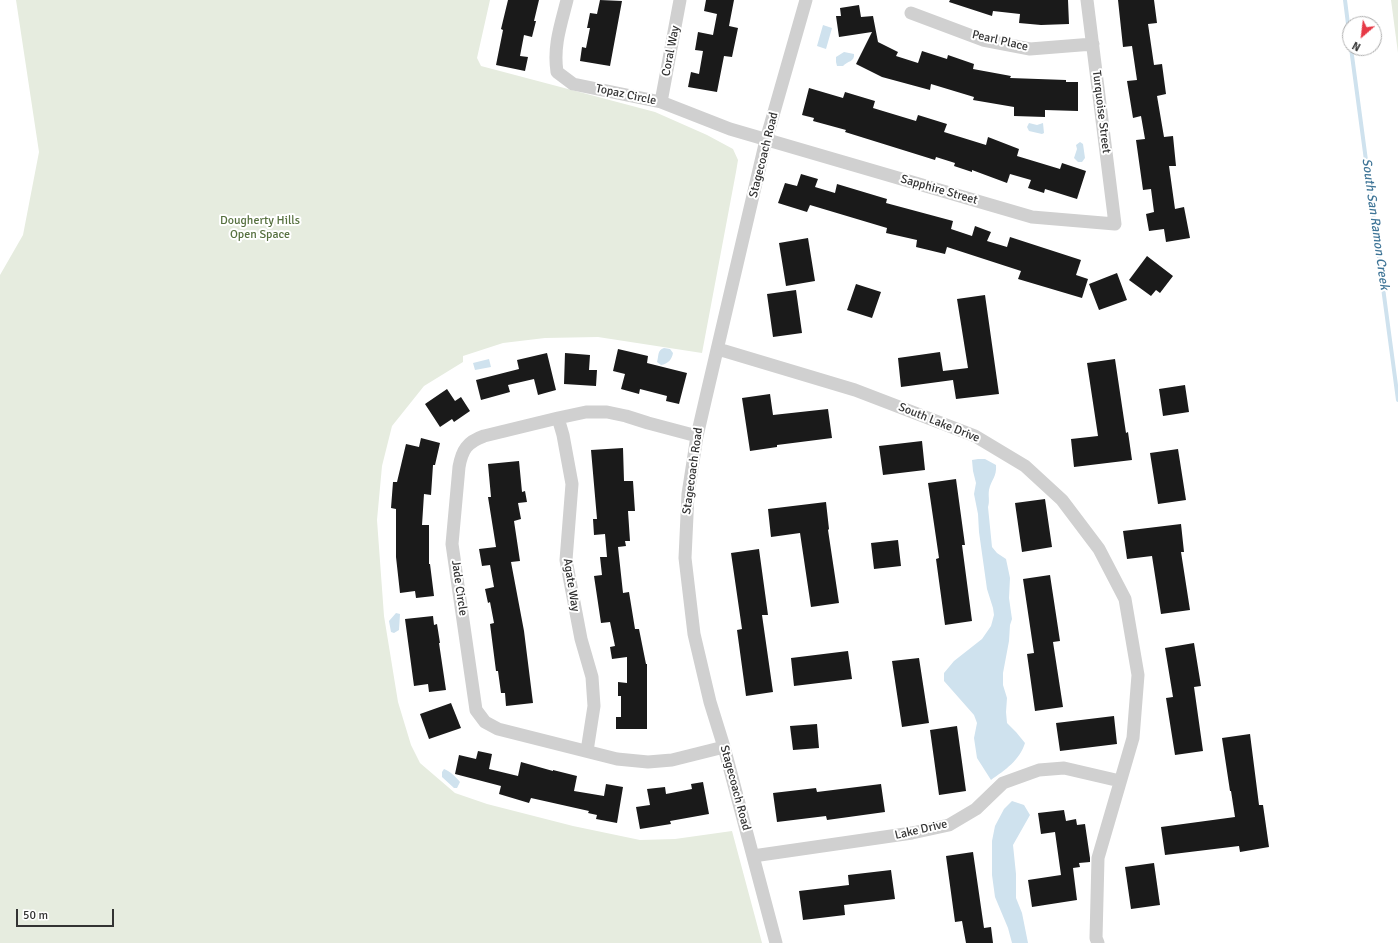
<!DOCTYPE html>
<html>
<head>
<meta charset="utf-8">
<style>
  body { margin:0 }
  #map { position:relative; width:1398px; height:943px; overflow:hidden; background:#fff; font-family:Signika,sans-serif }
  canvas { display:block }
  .north { position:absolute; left:1342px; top:16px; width:40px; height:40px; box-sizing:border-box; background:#fff; border:1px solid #adadad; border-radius:50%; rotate:208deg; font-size:11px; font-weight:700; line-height:16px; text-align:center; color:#333 }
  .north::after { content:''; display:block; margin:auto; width:14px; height:18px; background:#e63946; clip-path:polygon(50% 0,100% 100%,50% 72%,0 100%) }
  .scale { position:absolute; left:16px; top:909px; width:98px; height:18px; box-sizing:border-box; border:2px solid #333; border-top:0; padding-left:5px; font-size:12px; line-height:14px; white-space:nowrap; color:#333; -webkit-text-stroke:3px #fff; paint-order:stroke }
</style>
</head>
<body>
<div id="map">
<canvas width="1398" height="943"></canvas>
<div class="north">N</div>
<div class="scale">50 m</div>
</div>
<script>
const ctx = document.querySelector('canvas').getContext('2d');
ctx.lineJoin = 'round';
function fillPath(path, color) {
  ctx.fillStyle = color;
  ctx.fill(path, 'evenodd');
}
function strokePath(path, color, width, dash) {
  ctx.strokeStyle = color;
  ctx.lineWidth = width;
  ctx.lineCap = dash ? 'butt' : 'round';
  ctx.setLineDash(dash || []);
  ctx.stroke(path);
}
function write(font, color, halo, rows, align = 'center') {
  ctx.font = font + ' Signika,sans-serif';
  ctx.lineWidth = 4;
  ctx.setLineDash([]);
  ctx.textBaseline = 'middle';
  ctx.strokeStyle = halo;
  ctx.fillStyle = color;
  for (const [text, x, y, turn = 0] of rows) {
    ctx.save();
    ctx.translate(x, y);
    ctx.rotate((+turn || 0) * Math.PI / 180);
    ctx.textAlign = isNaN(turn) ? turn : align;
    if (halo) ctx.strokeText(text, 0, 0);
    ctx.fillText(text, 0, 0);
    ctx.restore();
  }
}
fillPath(new Path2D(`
  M16,0H490L477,58L481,66L655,112L707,135L733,149L738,160L736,172L702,353L598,337L545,338L503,343L463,356V362L424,386L392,426L382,466L377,520L384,616L398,702L411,745L420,763L455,793L487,804L573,826L640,840L675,839L732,831L762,943H0V275L23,235L39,152Z
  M1391,0H1398V53Z`), '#e6ecdf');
fillPath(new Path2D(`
  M823,25L832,28L826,49L817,46Z
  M844,52L854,54C855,62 847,61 843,66H837L836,62V57Z
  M1029,123L1037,125L1043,123L1044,133L1042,134L1029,131L1027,127Z
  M1080,142L1083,144L1085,158L1082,162H1078L1074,158L1077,149L1076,145Z
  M664,348L670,349L673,353C672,359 668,364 661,365L657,362C659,356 657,350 664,348Z
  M489,359L491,367L475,370L473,363Z
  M978,459H985L996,465C997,477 991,480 989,490C988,496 990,501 988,507L992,547L997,553L1006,559L1010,578L1009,598L1012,619L1010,625L1009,641L1003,673V685L1007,698L1006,712L1007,723L1016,732L1025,743C1020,760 1005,770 991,780L977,758L974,738L977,723L974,715L944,681V673L954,661L982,639L991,626L994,615L993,608L987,589L979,532L978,514L974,494L976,483L973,471L972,460Z
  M396,613L400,614L399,630L394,633L391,632L389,621Z
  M444,769C450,771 456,777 460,782L457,788H454L442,777V772Z
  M1012,801L1024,805L1030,815L1013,845L1016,874V898L1022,913L1028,943H1012L1008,928L995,897L992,875V841L995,826L1004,809Z`), '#cfe2ee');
strokePath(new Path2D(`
  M1345,0L1350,40
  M1351,48L1398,400`), '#cfe2ee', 4);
fillPath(new Path2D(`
  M508,0H539L534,21H536L532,37L524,35L520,56L528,57L525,71L496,65L503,30L501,29Z
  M600,0L622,1L610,66L580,61L582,47L586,48L590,28H587L590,13L597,14Z
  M706,0H734L729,26L738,28L732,57L724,56L717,92L688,87L691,72L699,74L703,51L695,50L698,32L713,35L717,14L704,11Z
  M950,0H1068L1069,24L1041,25L1019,23L1020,14L993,11L992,16L949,2Z
  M1118,0H1154L1157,23L1148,24L1154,65L1162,64L1166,94L1157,96L1164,137L1173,136L1176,166H1169L1175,209L1184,207L1190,238L1166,242L1164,229L1149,231L1146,214L1154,212L1151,189L1143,190L1136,140L1145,139L1141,116L1133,118L1127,81L1137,80L1132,46L1123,47Z
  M859,5L861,17L873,16L878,42L898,52L896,56L918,63L922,51L947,59L948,55L974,64L973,69L1011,76L1010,78L1066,80V82H1078V111L1045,110V117L1014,116V107L973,100L974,97L931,84L930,90L882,77L856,64L872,32L839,37L836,16H841L840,8Z
  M809,88L843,98L845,92L875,101L873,108L916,121L918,115L947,124L944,132L986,145L988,137L1019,149L1017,156L1060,169L1062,163L1086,171L1077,199L1045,189L1044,193L1028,188L1031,180L1010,174L1007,183L972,170V172L954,166L955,163L936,157L935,160L845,132L846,130L813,121L814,118L802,115Z
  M801,174L818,179L815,187L835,193L837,184L887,199L886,203L953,221L951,229L972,236L975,226L991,232L987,241L1007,247L1010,237L1081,260L1076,275L1088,279L1082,298L1018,279L1021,271L947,247L945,254L916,247L917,240L886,233L887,228L810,205L807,212L778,203L785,183L797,186Z
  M808,238L815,281L786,286L779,243Z
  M1147,256L1173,276L1160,293L1156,290L1151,296L1129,280Z
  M1117,273L1127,300L1099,310L1089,284Z
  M856,284L881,292L872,318L847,310Z
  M796,290L802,333L773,337L767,294Z
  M985,295L999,394L956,399L953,380L901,387L898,358L940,352L943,371L968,368L957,299Z
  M618,349L648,356L647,363L687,373L679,404L666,401L667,396L640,389L639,394L621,389L625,374L613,371Z
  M547,353L556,390L538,395L534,379L508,385L510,392L481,400L476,380L519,369L517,360Z
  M565,353L590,355L589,370H597L596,386L564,384Z
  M1115,359L1126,433L1128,432L1132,460L1074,467L1071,439L1098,436L1087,363Z
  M1185,385L1189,412L1163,416L1159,389Z
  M447,389L455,401L461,397L470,411L454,422L452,419L440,427L425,404Z
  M770,394L773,415L828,409L832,438L777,445V447L750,451L742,398Z
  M421,438L440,443L435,465H433L431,495L424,494L422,525H429V564H430L434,596L416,598L415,591L400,593L396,557V509L391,508L393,482H397L406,444L419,447Z
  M922,441L925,470L883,475L879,446Z
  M623,448L624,481H633L635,511H628L630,541H625L626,546L618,547L623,593L629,592L635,629H639L646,664H647V729H616V717H621V696H618V682L627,683V657L612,659L610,647L615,646L610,622L601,623L594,576L602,575L600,557H607L605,534L594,535L593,519H597L591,450Z
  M1178,449L1186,500L1158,504L1150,453Z
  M519,461L522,492L525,491L527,502L518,503L521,519L514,521L520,561L511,562L524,631L533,703L506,706L505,693H501L498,671H496L490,624L494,623L490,602L488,603L485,589L494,587L490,565L482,566L479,549L496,547L488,497H491L488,464Z
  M956,479L965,545H962L972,621L945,625L936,559L939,558L928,483Z
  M1045,499L1052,547L1022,552L1015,503Z
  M826,502L829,529L828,530L839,603L811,607L800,533L771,537L768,509Z
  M1181,524L1184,552H1181L1190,610L1161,614L1152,556L1127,559L1123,531Z
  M898,540L901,566L874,569L871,543Z
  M759,549L768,615H762L773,692L746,696L737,630L742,629L731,553Z
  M1050,575L1060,641L1053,642L1063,707L1035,711L1027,654L1034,653L1023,579Z
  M433,616L434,625L437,624L440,643H439L446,690L429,692L428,684L414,686L405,619Z
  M1194,643L1201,686L1194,687L1203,751L1175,755L1166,698L1173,697L1165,648Z
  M848,651L852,679L794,686L791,658Z
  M919,658L929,723L902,727L892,661Z
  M451,703L461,728L429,739L420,714Z
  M1114,716L1117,744L1060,751L1056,723Z
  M817,724L819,748L793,750L790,726Z
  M957,726L966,791L939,795L930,730Z
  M1250,734L1259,805H1263L1269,847L1240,852L1239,846L1165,855L1161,827L1235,817L1231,791H1230L1222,738Z
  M478,751L492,754L489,769L518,776L521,762L553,771V770L577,776L574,791L604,796L606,784L623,787L617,823L596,819L597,815L588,813L589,811L531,798L529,803L499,794L501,786L455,774L459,755L476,759Z
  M703,782L709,814L670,821L671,824L640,829L636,807L650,805L647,789L665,787L666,794L692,789L691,784Z
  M881,784L885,812L827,820L826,816L777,822L773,793L816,788L817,792Z
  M1064,810L1066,821L1076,819L1077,825L1085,824L1090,858V862L1079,863L1080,867L1073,868L1077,900L1032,907L1028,880L1061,875L1055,832L1041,834L1038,813Z
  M973,852L984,928L991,927L993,943H966L962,921L955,922L946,856Z
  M1154,863L1160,905L1131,909L1125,867Z
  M891,870L895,899L844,905L845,915L803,920L799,891L849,885L848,875Z`), '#1a1a1a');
strokePath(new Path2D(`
  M567,0C561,24 553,46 557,72L573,84L661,102L730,129L1032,217L1115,224L1087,0
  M911,13L983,40L1030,49L1093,44
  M661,102L680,0
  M718,349L855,390L975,436L1025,466L1062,500L1099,549L1125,599L1138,675L1133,738L1098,858L1096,938L1098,943
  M558,418L563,435L572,484L566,560L581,639L592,677L594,706L587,751
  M697,436L648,423L626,416L607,412H586L558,418L484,436C467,442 462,450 459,467L452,544L476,710L485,722L498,729L617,759L648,762L672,760L724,747
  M753,856L912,833L949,825L976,809L1003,783L1039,770L1064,768L1120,781
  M776,943L724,747L710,702L694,634L685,558L688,494L697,436L706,397L766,140L806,0`), '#d0d0d0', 13);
write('12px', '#333', '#fff', [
  ["Pearl Place",1000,41,13],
  ["Coral Way",671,51,-79],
  ["Topaz Circle",626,95,12],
  ["Turquoise Street",1101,112,83],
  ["Stagecoach Road",764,155,-76],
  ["Sapphire Street",939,190,16],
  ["South Lake Drive",939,423,22],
  ["Stagecoach Road",693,471,-82],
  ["Agate Way",571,585,81],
  ["Jade Circle",459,588,82],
  ["Stagecoach Road",735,788,75],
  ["Lake Drive",921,830,-13]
]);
write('12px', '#56703f', '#fff', [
  ["Dougherty Hills",260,221],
  ["Open Space",260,235]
]);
write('italic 13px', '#3f7597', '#fff', [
  ["South San Ramon Creek",1375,224,82]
]);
</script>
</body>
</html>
